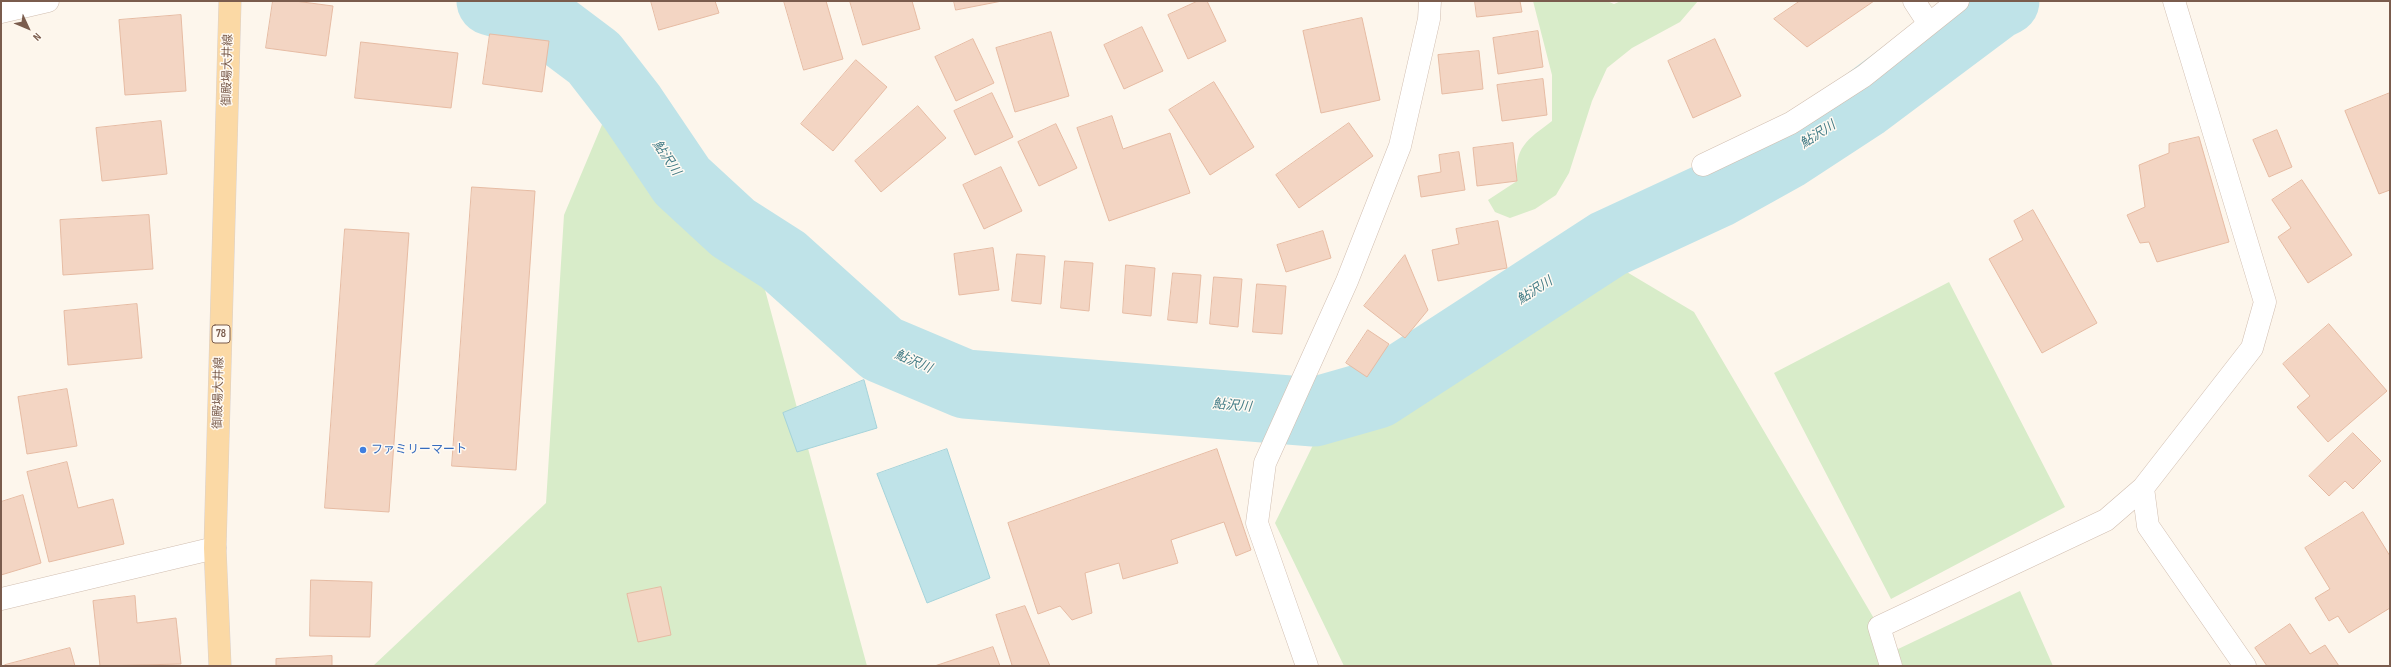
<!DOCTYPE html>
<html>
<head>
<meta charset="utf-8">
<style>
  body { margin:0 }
  #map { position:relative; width:2391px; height:667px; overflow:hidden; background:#fdf6ec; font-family:"Sofia Sans Condensed",sans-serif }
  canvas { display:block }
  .frame { position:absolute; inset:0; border:2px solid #7a5c4d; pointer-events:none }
  .north { position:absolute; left:8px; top:8px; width:40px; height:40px; -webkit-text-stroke:3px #fffaf3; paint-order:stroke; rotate:134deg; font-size:11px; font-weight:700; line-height:16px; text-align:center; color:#7a5c4d }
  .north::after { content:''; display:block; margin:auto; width:14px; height:18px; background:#7a5c4d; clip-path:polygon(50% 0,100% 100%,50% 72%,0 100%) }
</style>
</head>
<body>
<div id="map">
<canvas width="2391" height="667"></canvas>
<div class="frame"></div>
<div class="north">N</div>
</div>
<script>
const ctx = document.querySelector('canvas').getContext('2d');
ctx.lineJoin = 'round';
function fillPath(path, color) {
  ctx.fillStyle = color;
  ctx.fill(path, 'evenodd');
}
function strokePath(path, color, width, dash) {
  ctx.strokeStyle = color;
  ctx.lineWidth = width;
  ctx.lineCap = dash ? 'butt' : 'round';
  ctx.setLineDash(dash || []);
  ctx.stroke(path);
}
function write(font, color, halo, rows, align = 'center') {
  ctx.font = font + ' "Sofia Sans Condensed","Noto Sans JP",sans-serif';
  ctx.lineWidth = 3;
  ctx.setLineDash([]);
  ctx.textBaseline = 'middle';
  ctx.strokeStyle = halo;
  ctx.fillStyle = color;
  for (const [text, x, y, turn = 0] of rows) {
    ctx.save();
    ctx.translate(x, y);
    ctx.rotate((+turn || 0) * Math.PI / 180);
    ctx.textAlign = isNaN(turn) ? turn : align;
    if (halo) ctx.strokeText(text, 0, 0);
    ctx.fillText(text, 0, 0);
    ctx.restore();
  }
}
fillPath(new Path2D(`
  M1533,1H1607L1614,4L1621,1H1698L1680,22L1632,48L1607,68L1592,101L1569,173L1556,195L1535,209L1510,218L1495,212L1488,200L1517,181C1514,147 1527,140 1552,121V75Z
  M609,108L761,275L867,666H373L546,503L564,215Z
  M1615,265L1694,312L1879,627L1888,666H1344L1275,523L1313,445Z
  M1949,282L2065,507L1891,599L1774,373Z
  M2020,591L2053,666H1903L1896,650Z`), '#d8ecc9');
const water = new Path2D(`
  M864,380L877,428L797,452L783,413Z
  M947,449L990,578L927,603L877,474Z`);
fillPath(water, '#bfe3e8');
strokePath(water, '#a5d3da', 1);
strokePath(new Path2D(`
  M491,1L534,13L594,58L632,107L682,181L733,228L783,260L882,349L965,384L1314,412L1377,394L1608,244L1716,194L1786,155L1864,104L1995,6L2005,1`), '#bfe3e8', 69);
const building = new Path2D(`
  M273,1H295L333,6L326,56L266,48Z
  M651,1H715L719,13L659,30Z
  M784,1H826L843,59L804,70Z
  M850,1H912L920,29L863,45Z
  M954,1H1002L956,10Z
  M1198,1H1207L1226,41L1188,59L1168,15Z
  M1475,1H1520L1522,12L1477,17Z
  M1800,1H1874L1807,47L1774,19Z
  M181,15L186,91L125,95L119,20Z
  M1362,18L1380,100L1321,113L1303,31Z
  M1142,27L1163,71L1124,89L1104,45Z
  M1538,31L1543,67L1498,74L1493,38Z
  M1051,32L1069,96L1015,112L996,48Z
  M490,34L549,41L542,92L483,84Z
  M973,39L994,83L956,101L935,57Z
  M1715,39L1741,96L1693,118L1668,61Z
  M361,42L458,53L451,108L355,98Z
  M1479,51L1483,89L1442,94L1438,55Z
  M856,60L887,87L833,151L801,124Z
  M1543,79L1547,115L1502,121L1497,85Z
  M1214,82L1254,147L1210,175L1169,110Z
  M992,93L1013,137L975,155L954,111Z
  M2390,93V190L2379,194L2345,111Z
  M918,106L946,138L881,192L855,161Z
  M1112,116L1123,149L1170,133L1190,193L1109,221L1077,128Z
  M161,121L167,174L102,181L96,128Z
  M1349,123L1373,156L1299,208L1276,175Z
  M1056,124L1077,168L1039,186L1018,142Z
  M2277,130L2292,167L2269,177L2253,140Z
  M2199,137L2229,242L2157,262L2149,242L2140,243L2127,215L2145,207L2139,165L2169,153V144Z
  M1513,143L1517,181L1477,186L1473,148Z
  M1459,152L1465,190L1421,197L1418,176L1441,172L1439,155Z
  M1001,167L1022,211L984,229L963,185Z
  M2302,180L2352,255L2308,283L2278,237L2291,228L2272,200Z
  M472,187L535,191L516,470L452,466Z
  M2033,210L2097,323L2042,353L1989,259L2023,240L2014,221Z
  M149,215L153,269L63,275L60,220Z
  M1498,221L1507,268L1438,281L1432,250L1459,244L1456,229Z
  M345,229L409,233L389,512L325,508Z
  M1323,231L1331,258L1286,272L1277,245Z
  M993,248L999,290L959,295L954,254Z
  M1017,254L1045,256L1041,304L1012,301Z
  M1405,255L1428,310L1405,338L1364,306Z
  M1065,261L1093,263L1089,311L1061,308Z
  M1126,265L1155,268L1151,316L1123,313Z
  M1173,273L1201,275L1197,323L1168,320Z
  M1214,277L1242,279L1238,327L1210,324Z
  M1257,284L1286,286L1282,334L1253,332Z
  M137,304L142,358L68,365L64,311Z
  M2329,324L2387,391L2328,442L2297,407L2310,396L2283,364Z
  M1368,330L1389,344L1367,377L1346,363Z
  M67,389L77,446L27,454L18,397Z
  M2353,433L2381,461L2353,489L2345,481L2329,496L2309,476Z
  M1217,449L1251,550L1236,556L1224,522L1171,540L1178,563L1123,579L1119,563L1085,573L1092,613L1072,620L1060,606L1038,614L1008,523Z
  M67,462L78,508L113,499L124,544L49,562L27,472Z
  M23,495L41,563L1,575V502Z
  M2363,512L2390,556V608L2349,633L2338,616L2329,621L2315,598L2330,589L2305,548Z
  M311,580L372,582L370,637L310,636Z
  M661,587L671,635L638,642L627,594Z
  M135,596L137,623L176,618L181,664L100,666L93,601Z
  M1025,606L1050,666H1010L1012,665L996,615Z
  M2290,624L2310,654L2325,645L2339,666H2267L2255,648Z
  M993,647L1000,666H935Z
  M70,648L75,666H6L5,665Z
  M332,656V666H276V659Z`);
fillPath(building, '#f3d5c3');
strokePath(building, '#e6bba3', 1);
const street = new Path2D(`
  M1914,1L1929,24
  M1,12L48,1
  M1703,165L1791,123L1864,76L1958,1
  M2143,488L2148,526L2245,666
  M1,599L215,548
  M1307,666L1257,523L1265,463L1347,281L1400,146L1429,19L1430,1
  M1891,666L1879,627L2106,520L2143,488L2252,348L2265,302L2174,1`);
const primary = new Path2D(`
  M220,666L215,548L230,1`);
strokePath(street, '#d1beb0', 23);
strokePath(primary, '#dad1cd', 23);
strokePath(street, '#fff', 22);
strokePath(primary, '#fbd9a5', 22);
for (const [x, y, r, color] of [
  [363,450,4,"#3f7fe0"]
]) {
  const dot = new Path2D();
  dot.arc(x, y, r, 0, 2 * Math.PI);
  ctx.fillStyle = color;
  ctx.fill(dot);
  strokePath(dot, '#fffaf3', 1.5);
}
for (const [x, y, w] of [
  [221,334,18]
]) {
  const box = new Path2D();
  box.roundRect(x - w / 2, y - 9, w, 18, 3);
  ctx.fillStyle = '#fffaf3';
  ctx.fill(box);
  strokePath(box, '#7a5c4d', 1);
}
write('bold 11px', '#7a5c4d', null, [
  ["78",221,334]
]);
write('12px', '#7a5c4d', '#fffaf3', [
  ["御殿場大井線",228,70,-89],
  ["御殿場大井線",219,393,-89]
]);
write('12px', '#366cbe', '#fffaf3', [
  ["ファミリーマート",371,450]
], 'left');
write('italic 13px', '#437c86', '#fffaf3', [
  ["鮎沢川",1818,135,-33],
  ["鮎沢川",666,158,56],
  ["鮎沢川",1535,291,-33],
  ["鮎沢川",913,362,23],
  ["鮎沢川",1232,406,5]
]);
</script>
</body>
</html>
